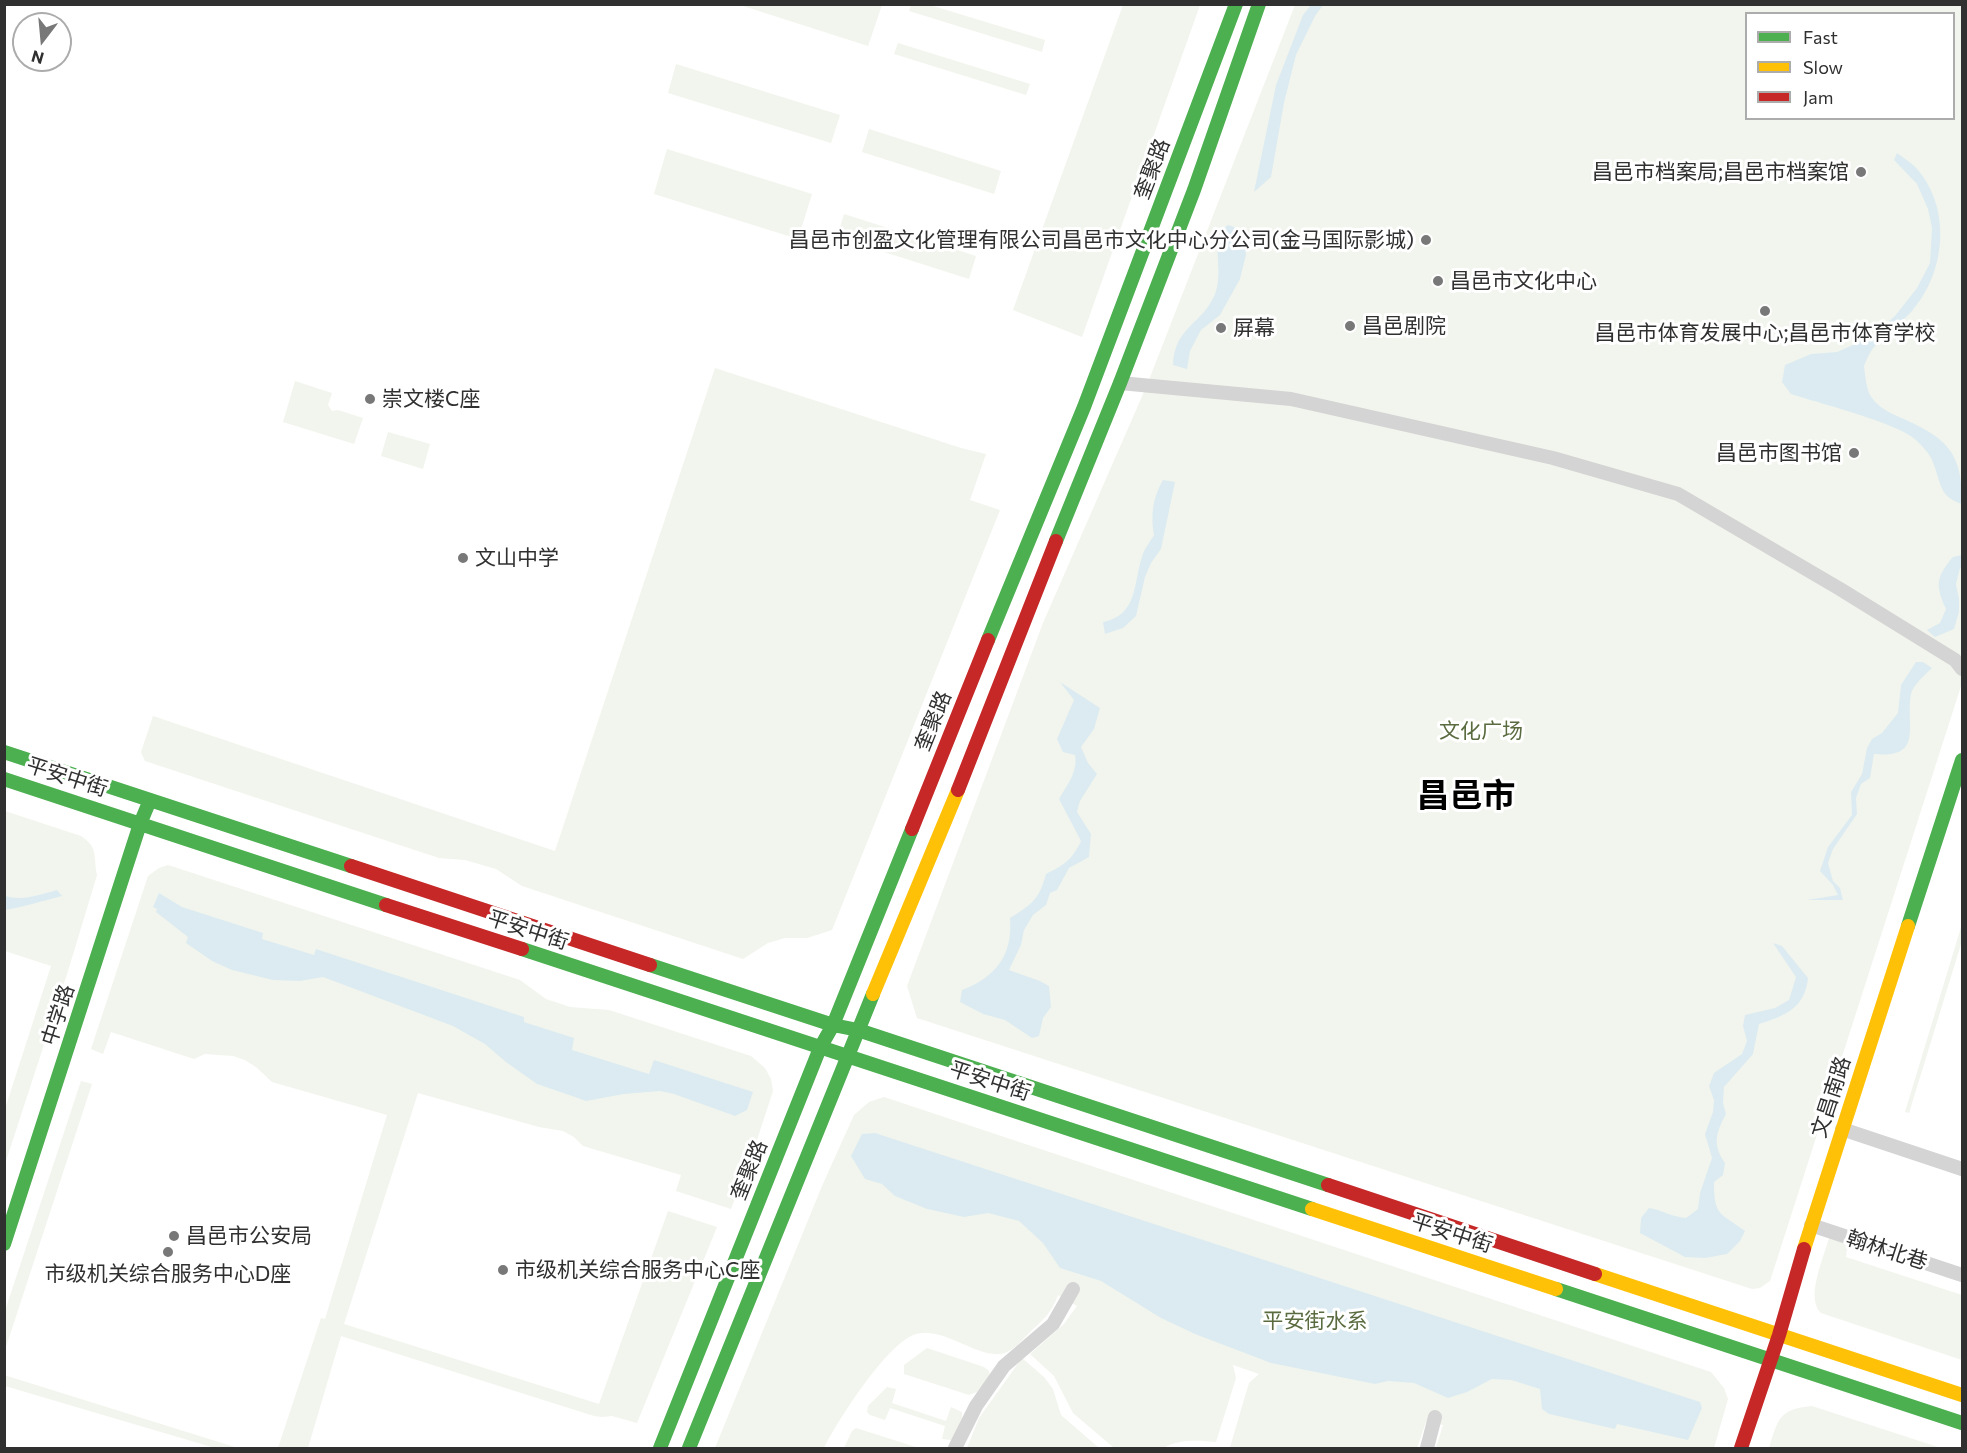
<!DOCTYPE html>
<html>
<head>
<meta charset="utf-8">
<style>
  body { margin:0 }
  #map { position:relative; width:1967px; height:1453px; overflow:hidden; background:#fff; font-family:Commissioner,sans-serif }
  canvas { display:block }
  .frame { position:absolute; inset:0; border:6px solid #303030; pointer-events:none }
  .legend { position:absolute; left:1745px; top:12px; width:210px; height:108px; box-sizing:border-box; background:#fff; border:2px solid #acacac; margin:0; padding:8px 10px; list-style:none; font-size:18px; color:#303030 }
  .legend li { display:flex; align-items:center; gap:12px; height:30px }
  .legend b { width:30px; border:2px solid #acacac }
  .north { position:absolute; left:12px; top:12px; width:60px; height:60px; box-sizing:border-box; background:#fff; border:2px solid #acacac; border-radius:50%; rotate:196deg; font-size:16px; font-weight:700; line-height:24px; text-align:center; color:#303030 }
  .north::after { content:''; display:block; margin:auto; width:21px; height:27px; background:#787878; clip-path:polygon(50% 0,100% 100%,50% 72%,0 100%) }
</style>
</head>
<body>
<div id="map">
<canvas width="1967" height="1453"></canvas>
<div class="frame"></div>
<ul class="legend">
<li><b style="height:8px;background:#4caf50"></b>Fast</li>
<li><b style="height:8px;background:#ffc107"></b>Slow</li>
<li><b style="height:8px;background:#c62828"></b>Jam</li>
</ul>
<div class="north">N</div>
</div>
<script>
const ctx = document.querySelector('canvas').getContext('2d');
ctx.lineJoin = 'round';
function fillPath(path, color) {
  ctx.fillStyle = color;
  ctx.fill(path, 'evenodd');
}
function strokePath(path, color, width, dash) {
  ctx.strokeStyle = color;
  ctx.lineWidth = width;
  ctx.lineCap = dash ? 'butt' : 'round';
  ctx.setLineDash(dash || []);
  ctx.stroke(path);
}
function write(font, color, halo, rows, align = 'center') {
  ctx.font = font + ' Commissioner,"Noto Sans SC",sans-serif';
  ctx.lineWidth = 6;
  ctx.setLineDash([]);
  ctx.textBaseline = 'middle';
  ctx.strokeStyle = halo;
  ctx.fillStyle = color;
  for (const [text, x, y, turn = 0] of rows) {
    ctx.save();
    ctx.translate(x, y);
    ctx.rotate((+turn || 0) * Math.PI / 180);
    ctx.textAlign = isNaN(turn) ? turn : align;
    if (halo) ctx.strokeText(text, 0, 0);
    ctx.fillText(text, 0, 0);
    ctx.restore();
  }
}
fillPath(new Path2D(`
  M740,5L882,4V5L868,46Z
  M911,5H930L1045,40L1042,52L909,11Z
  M1123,5H1200L1082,337L1013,310Z
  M1295,5H1962V683L1770,1281L1760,1288L1752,1289L917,1018L907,986L1043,623L1147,385ZM1746,14H1954V118H1746Z
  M898,43L1030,84L1026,95L894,54Z
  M676,64L840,115L831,143L668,93Z
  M869,129L1001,171L994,194L862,152Z
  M667,149L812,194L798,239L654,194Z
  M844,214L976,256L969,279L837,237Z
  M715,368L961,448L986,454L970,500L1000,510L832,930L807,938H785L768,943L743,959L522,886L496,869L465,860L439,858L145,761L141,752L153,716L555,851Z
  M295,381L332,393L328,405L332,411L338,410L363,418L354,444L283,422Z
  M388,432L430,444L423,469L381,456Z
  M5,811L81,836C99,848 93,856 97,875L68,971L5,1164V1109L51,966L5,951Z
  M168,865L520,980L546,999L570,1007L609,1010L751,1056L765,1068L771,1079L773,1091L752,1155L731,1209L676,1191L681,1175L583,1146L574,1137L563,1131L539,1127L418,1093L344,1324L599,1404L668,1211L717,1227L637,1423L612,1416L602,1417L594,1416L341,1336L308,1448H278L321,1318L325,1319L387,1115L272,1082L256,1067L245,1060L233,1056L205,1054L194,1059L111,1032L103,1054L91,1049L148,876L159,868Z
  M1962,924V941L1909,1113L1905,1112Z
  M81,1081L92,1084L5,1350V1311Z
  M884,1097L1711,1372L1724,1388L1728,1399L1714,1448H1436L1443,1425L1426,1422L1417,1448H1232L1230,1447L1249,1383L1259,1374L1233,1365L1236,1378L1216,1442C1198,1440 1179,1439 1163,1448H1114L1073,1413L1054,1376L1030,1354L1064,1324L1077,1306L1058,1295C1052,1312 1044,1319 1031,1331C1024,1338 1016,1348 1007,1352C981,1364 941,1321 911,1336C883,1350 838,1420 824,1448H715L822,1186L854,1115L869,1102Z
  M1829,1238L1848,1242L1846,1257L1962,1295V1360L1821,1313C1805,1298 1824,1257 1829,1238Z
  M927,1348L984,1367L989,1371L990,1376L977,1392L969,1395L904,1374V1365Z
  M1022,1358L1044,1377L1053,1389L1061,1415L1099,1448H967L979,1418Z
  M4,1375L238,1448H215L5,1386Z
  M887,1387L896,1389L892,1403L946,1421L951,1407L962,1412V1418L952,1440L942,1439L945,1426L890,1408L885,1420L870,1415L867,1412L868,1406Z
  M1812,1406L1941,1448H1769C1778,1419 1779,1409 1812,1406Z
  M856,1428L919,1448H844L852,1431Z`), '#f2f5ed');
fillPath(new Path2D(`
  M1311,5H1323L1315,16L1296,55L1284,103L1271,177L1254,192L1276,85L1303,15Z
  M1897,153C1904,158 1913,164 1918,170C1952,211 1945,273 1912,311C1901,323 1886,333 1875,346C1870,351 1867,359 1864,366C1865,374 1866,385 1869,393C1874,404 1887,412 1897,416C1945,437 1963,450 1962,504C1937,497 1941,478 1931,458C1928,452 1921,445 1916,440C1898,423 1818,403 1791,394L1782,382L1785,365L1811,354L1837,352L1869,338L1895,316L1917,288L1930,263L1932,228L1928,209L1917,184L1894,160Z
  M1228,225L1244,230L1246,255L1240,279L1220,315L1201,330L1190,351L1187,369L1173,365C1174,327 1203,324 1215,294C1222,277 1216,253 1217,234Z
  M1163,480L1175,482L1161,549L1151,563L1145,577L1136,616L1123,628L1105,634L1103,622C1138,615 1133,584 1142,557C1144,549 1150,542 1154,535C1150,516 1153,497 1163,480Z
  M1962,555V567L1960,568L1956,584L1959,599V612L1954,629L1935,637L1927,630L1940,623L1946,609C1935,585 1936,577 1953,557Z
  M1916,662H1923L1932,668C1925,675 1913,685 1911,694C1905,725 1925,759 1874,754L1870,778L1861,784L1856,798L1857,814L1833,849L1828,863L1833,881L1840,888L1843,900H1807L1838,895L1833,885L1820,871L1828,847L1852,815L1851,792L1862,774L1867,748L1872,739L1882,733L1898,713L1901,685Z
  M1060,682L1100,708L1094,729L1081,747L1088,763L1097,774L1080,801L1077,812L1091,834L1089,857L1069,868L1057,890L1050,893L1046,905L1033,915L1024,930L1021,945L1009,970L1040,981L1049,986L1051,1007L1043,1018L1039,1036L1032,1038L1005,1020L983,1014L960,1002L962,990C996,977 1013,955 1010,918C1032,904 1039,900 1046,874C1064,865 1072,860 1081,841L1059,799C1067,785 1078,772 1075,755L1063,752L1057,739L1074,700Z
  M57,890L62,896C42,901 24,907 5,910V896C23,901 39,895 57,890Z
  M159,893L182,907L263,933L262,939L314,955L316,949L524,1017V1022L574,1038L572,1050L649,1074L654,1060L753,1092L747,1110L735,1116L674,1094L660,1091L624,1094L586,1101L572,1096L537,1084L506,1062L485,1044L453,1026L323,977L300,981L273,980L232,970L212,961L186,943L188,937L156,912L157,909L153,907Z
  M1773,943L1782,946L1808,978C1805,1008 1785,1016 1759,1024L1753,1054L1724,1087L1723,1103L1726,1114C1716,1133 1712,1144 1725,1163L1723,1175L1714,1182C1714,1217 1720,1212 1745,1231L1740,1241L1727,1254L1705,1258L1685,1257L1640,1233L1641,1218L1649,1208C1662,1210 1672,1217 1686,1218L1698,1209L1700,1193L1712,1158L1705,1134L1713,1112L1714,1100L1709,1086L1714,1073L1742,1054L1747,1041L1743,1026L1745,1015L1775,1008L1789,1000L1796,977Z
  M875,1133L1700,1402L1702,1408L1688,1440L1617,1424L1615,1429L1549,1414L1542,1409L1540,1389L1511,1380L1492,1379L1467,1392L1448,1398L1414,1383L1388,1381L1375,1384L1271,1363L1195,1334L1161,1318L1101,1281L1060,1268L1043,1243L1019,1221L988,1213L964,1217L927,1209L895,1196L882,1184L865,1179L851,1156L862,1134Z`), '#dcebf1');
strokePath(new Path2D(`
  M1120,383L1291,399L1553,458L1678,494L1840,589L1955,660L1962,669
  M1842,1129L1962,1169
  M1811,1225L1962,1275
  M955,1448L976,1406L1004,1366L1053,1324L1073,1289
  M1427,1448L1435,1417`), '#d4d4d4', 14);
strokePath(new Path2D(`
  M1056,541L1120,383L1194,190L1259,4
  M988,640L1084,407L1236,4
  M4,752L351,866
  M4,779L386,905
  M1908,926L1962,760
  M522,949L1312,1209
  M650,965L833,1025L858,1030L1328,1185
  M4,1244L140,824L150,800
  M1556,1289L1962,1423
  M660,1448L820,1048L833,1025L912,829
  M689,1448L873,994`), '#4caf50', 14);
strokePath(new Path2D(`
  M873,994L958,790
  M1312,1209L1556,1289
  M1804,1249L1908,926
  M1595,1274L1962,1395`), '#ffc107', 14);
strokePath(new Path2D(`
  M958,790L1056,541
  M912,829L988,640
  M351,866L650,965
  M386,905L522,949
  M1328,1185L1595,1274
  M1741,1448L1779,1335L1804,1249`), '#c62828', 14);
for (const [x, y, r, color] of [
  [1861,172,6,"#787878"],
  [1426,240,6,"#787878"],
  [1438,281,6,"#787878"],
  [1765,311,6,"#787878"],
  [1350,326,6,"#787878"],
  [1221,328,6,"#787878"],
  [370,399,6,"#787878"],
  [1854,453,6,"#787878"],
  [463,558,6,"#787878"],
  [174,1236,6,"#787878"],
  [168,1252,6,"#787878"],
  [503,1270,6,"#787878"]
]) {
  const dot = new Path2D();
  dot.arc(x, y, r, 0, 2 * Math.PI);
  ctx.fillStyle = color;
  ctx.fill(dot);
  strokePath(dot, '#fff', 2);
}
write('21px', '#303030', '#fff', [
  ["奎聚路",1152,169,-69],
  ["奎聚路",933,721,-68],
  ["平安中街",67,777,18],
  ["平安中街",528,930,18],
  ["中学路",58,1015,-72],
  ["平安中街",990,1081,18],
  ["文昌南路",1831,1097,-72],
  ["奎聚路",749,1170,-68],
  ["平安中街",1452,1233,18],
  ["翰林北巷",1887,1250,18]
]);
write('21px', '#303030', '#fff', [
  ["昌邑市档案局;昌邑市档案馆",1849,172,"right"],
  ["昌邑市创盈文化管理有限公司昌邑市文化中心分公司(金马国际影城)",1414,240,"right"],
  ["昌邑市文化中心",1450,281],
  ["昌邑剧院",1362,326],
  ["屏幕",1233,328],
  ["昌邑市体育发展中心;昌邑市体育学校",1765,333,"center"],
  ["崇文楼C座",382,399],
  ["昌邑市图书馆",1842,453,"right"],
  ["文山中学",475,558],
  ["昌邑市公安局",186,1236],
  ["市级机关综合服务中心C座",515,1270],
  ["市级机关综合服务中心D座",168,1274,"center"]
], 'left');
write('21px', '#596b3f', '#fff', [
  ["文化广场",1481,731],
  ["平安街水系",1315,1321]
]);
write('bold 33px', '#000', '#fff', [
  ["昌邑市",1466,796]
]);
</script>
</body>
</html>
